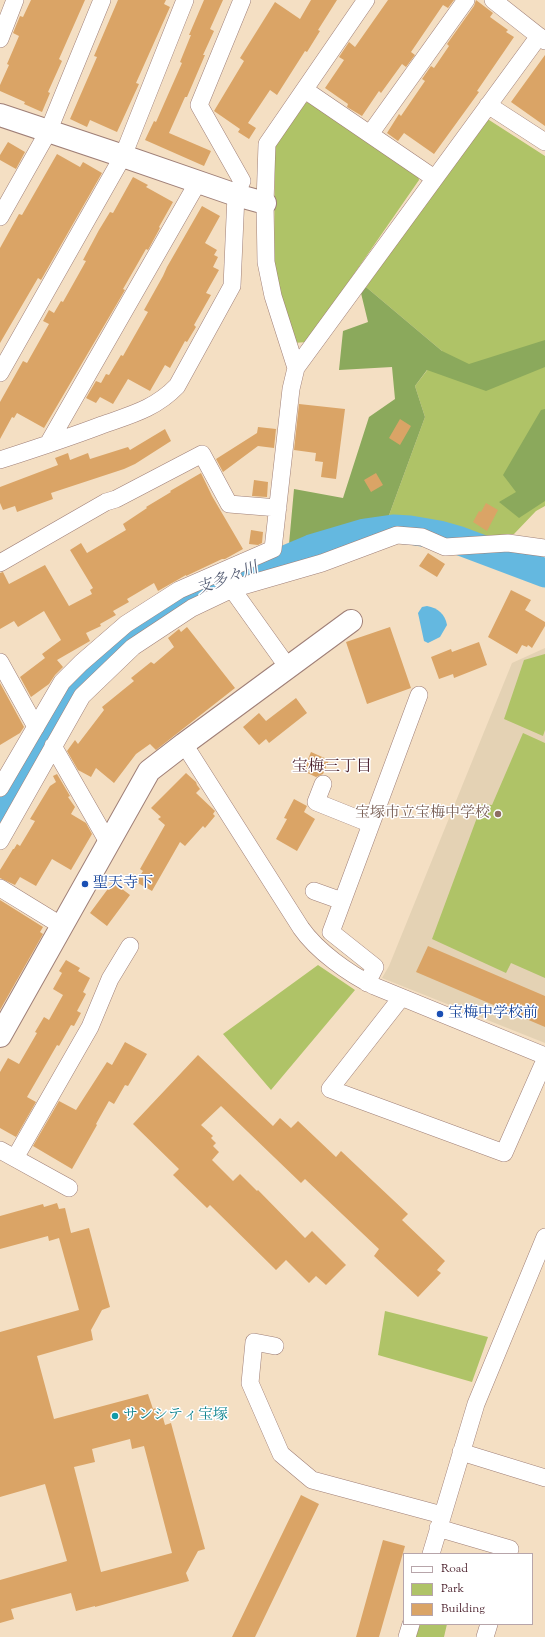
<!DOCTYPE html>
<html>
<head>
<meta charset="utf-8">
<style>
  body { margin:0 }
  #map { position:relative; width:545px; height:1637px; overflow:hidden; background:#f4dfc3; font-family:"Sorts Mill Goudy",serif }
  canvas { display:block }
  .legend { position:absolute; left:403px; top:1553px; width:130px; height:72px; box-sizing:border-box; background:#fff; border:1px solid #b7a5aa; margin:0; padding:5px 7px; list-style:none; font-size:12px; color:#4a1f2b }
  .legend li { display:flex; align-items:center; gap:8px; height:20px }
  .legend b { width:20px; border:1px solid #b7a5aa }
</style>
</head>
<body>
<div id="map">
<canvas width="545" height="1637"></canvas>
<ul class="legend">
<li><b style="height:5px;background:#fff"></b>Road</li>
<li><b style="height:11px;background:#afc367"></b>Park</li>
<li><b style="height:11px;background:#daa466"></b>Building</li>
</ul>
</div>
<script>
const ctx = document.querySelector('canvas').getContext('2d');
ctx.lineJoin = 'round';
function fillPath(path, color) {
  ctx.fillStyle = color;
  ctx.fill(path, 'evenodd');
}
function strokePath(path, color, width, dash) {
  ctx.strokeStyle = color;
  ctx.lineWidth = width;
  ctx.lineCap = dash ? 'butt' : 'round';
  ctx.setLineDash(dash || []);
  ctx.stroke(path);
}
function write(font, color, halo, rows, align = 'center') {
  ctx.font = font + ' "Sorts Mill Goudy","Noto Serif JP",serif';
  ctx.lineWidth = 3;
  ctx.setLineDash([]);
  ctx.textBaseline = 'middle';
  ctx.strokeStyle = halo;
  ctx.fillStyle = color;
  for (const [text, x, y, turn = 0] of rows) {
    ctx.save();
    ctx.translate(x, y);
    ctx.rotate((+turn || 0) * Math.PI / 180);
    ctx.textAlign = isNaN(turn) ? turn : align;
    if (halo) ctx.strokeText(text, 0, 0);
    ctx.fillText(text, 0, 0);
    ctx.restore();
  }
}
fillPath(new Path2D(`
  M545,648V1043L382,978L389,966L512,663Z`), '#e4d2b4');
fillPath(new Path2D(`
  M314,102L417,171L419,180L307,342L293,343L274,272L275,143L301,103Z
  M486,118L545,156V506L536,511L514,534L469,537L449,529L388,518L425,417L415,386L442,351L366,287Z
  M545,654V730L543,736L504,719L524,660Z
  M523,733L545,743V978L511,963L506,973L432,939L482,804L492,805Z
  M318,965L355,990L271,1090L223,1034Z
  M385,1311L488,1337L472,1382L378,1355Z
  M420,1624H447L444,1637H416Z`), '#afc367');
fillPath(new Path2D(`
  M366,287L442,351L469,364L545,340V367L486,391L427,370L415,386L425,417L388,518L289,544L294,489L343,498L369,417L395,399L392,367L339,370L343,331L368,322L360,289Z
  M545,409V501L519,518L499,502L516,492L503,475L541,410Z`), '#8ba95c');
fillPath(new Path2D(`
  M427,606C438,608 445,614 447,625L440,637L428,643L424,641L418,613L422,607Z`), '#64b8e0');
strokePath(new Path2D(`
  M0,808L77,681L101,658L142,624L192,594L261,570L311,549L365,533L393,529L410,530L439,535L460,541L545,573`), '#64b8e0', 29);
fillPath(new Path2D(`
  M31,0H85L59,59L62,61L48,92L50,93L42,112L24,104L25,102L0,91V85L9,65L7,64L19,36L13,33L20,16L23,17Z
  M118,0H166L164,4L170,7L136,83L139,84L117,132L90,120L87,127L70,119L97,57L94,56Z
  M204,0H223L210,29L214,31L203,55H205L187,97H185L169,133L211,151L204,166L145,140L154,121L156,122L182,63L180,62L191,35H189Z
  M311,0H337L318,30L320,31L307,52L305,51L277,95L270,90L248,123L256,128L249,139L238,132L240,129L214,111L244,61L240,58L275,2L300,19Z
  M388,0H454L448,8L443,5L411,52L415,55L406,67L402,64L381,93L379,91L362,116L347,107L348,104L325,88L344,60L339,57L349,42L355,47Z
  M476,0L493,13L490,17L508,30L506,32L514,37L477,91L479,92L434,154L404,133L398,141L387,133L399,114L401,116L425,81L422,79L431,66L434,68L449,46L447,44L474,6Z
  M545,55V126L511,102Z
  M8,142L25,152L16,169L0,160V155Z
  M57,154L80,167L83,162L102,173L41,280L38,278L0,343V248L19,214L22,215Z
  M133,177L148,185L146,187L173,202L159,227L160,228L148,250L146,249L123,289L125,290L44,428L17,413L14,418L12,417L0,439V402L23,361L27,363L49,324L43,321L49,310L54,313L61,301L63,302L86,261L83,260L99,230L110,212L113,213Z
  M202,206L220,216L205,243L217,250L214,255L218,257L213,267L219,270L206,293L211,295L194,325L196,327L187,342L185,341L170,368L165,365L150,391L128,379L113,404L100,397L96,403L86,398L96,381L101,383L106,374L109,375L121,355L123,356L148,312L144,310L163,276L167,267Z
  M299,404L345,409L336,479L321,477L323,462L315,461L316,453L294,450Z
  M400,419L411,426L400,445L389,438Z
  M258,427L276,429L274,448L258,446L223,472L216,459L257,433Z
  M165,429L171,441L135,464L124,469L51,493L53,499L17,512L15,506L3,510L0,503V487L58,465L55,458L68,453L70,460L88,453L90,459L128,447L130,450Z
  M201,473L212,496L243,549L225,559H222L186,576V575L158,591L154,583L127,599L129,602L113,611L116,615L100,624L101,626L86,633L90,641L57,660L63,667L55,675L49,684L31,697L20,677L45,658L42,654L61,640L44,611L18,627L14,621L0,629V573L3,572L9,584L45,565L69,606L92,594L90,590L93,588L70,550L81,543L87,553L126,530L123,524L147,508L146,507L171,492L170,491Z
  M376,473L383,485L371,492L364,480Z
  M254,480L268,482L267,497L252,496Z
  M486,503L498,510L487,531L473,522L479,511L481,512Z
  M251,530L263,532L262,543L258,545L249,544Z
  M428,553L445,564L437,577L419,566Z
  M511,590L531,600L525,610L545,622V626L532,648L528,645L527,647L522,645L517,654L488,637Z
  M187,627L235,688L156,750L150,744L136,754L114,783L96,768L91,777L78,770L67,751L75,740L78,744L104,710L102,707L134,681L131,678L151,662L154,664L174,647L168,638L179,629L181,632Z
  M390,627L411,688L367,704L346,642Z
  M479,642L487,665L454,678L453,674L439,679L431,657L451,649L452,652Z
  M0,683L24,727L20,733L0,745Z
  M296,698L307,713L269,743L266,739L259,745L243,727L259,713L266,721Z
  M311,752L329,760L323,774L316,777L303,771Z
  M186,773L196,782L197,785L200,789L196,793L214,810L215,811L213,814L215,816L205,828L203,826L185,846L180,842L152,891L136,882L143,871L140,869L165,825L158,819L161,817L151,808Z
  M57,774L70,796L68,797L75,807L71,814L86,823L92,834L71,870L52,859L36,886L20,877L15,885L0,878V870L13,849H14L17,844L20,846L35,821L30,819L50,786L56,782L53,776Z
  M294,799L307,806L304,812L315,819L297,851L276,839L287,819L284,818Z
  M113,882L130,895L107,926L90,913Z
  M0,900L43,927L40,932L43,934L0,1010Z
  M428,946L545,996V1027L416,972Z
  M66,960L80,968L78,971L90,978L83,992L86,994L77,1011L81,1013L74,1026L71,1025L59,1046L57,1045L27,1097L36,1102L16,1137L0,1128V1072L8,1058L19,1064L37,1033L35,1032L44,1017L49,1020L63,995L53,989L62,973L59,971Z
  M125,1042L147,1054L128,1086L125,1085L114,1104L109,1101L96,1124L97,1125L72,1169L33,1146L59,1101L76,1110L107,1062L112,1065Z
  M198,1055L273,1126L280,1118L291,1128L298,1121L336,1157L341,1151L408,1214L402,1220L445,1261L437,1270L441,1273L418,1297L374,1256L379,1249L305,1179L301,1183L221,1106L201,1125L213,1136L211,1138L216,1143L213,1146L219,1152L212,1160L233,1181L240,1174L257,1191L258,1190L305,1238L312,1231L346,1265L326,1285L316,1276L309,1283L286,1260L276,1270L210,1205L207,1208L173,1175L179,1169L133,1124Z
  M57,1203L59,1209L65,1208L71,1233L89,1228L110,1307L102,1310L91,1330L93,1340L37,1356L54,1419L148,1394L153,1409L160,1407L165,1425L171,1423L205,1549L198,1551L186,1573L189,1581L95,1607V1606L76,1611L71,1593L11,1609L14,1619L0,1623V1580L67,1561L45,1484L0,1497V1332L79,1310L59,1238L49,1241L48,1236L0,1249V1216L43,1204L44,1207ZM130,1439L132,1449L144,1446L172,1553L101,1572L74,1467L95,1462L92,1449Z
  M301,1495L319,1504L255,1637H232Z
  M383,1540L405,1546L379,1637H356Z`), '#daa466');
const street = new Path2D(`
  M493,0L545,41
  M0,39L15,0
  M305,90L434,178
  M488,105L545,142
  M370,134L466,0
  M0,217L48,132L102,0
  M296,368L539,36
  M0,373L123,156L185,0
  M48,444L198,182
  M0,460C34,449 68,438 102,425C130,415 155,409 177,386L232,286L236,195L242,181L199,105L242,0
  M0,563L106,502L116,499L202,454L229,504L278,508
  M234,579L232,589L287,666
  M0,662L36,727
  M184,744L301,928C317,951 349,974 374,986L545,1056
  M53,746L108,842
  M323,784L316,802L371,824
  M0,788L62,682L81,663L126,624L179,590L273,549L291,389L296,368L273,296L266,262L265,203L267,144L366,0
  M0,841L82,696L133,647L192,608L232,589L322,563L397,535L422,537L445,547L508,543L545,548
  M0,888L62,926
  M314,891L342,901
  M367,983L375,967L331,932L419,695
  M401,998L330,1089L504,1153L545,1060
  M0,1150L69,1188
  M15,1158L90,1027L110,979L130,946
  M275,1346L254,1342L250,1383L281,1454L312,1480L442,1515
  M461,1452L545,1478
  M438,1528L510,1549L508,1554
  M431,1554L476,1404L545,1237
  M407,1637L411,1624
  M485,1637L489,1624`);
const secondary = new Path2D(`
  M0,115L123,156L236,195L265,203
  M0,1036L149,771L184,744L351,621`);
strokePath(street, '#9f7f77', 18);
strokePath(secondary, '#9f7f77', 24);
strokePath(street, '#fff', 17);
strokePath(secondary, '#fff', 22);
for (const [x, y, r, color] of [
  [498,814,4,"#8d6e63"],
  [85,884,4,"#1a4fb4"],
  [440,1014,4,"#1a4fb4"],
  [115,1416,4,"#0f9aa8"]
]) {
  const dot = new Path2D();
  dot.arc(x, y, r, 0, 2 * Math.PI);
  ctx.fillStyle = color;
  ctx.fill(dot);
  strokePath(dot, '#fff', 1.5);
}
write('15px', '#785e54', '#fff', [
  ["宝塚市立宝梅中学校",490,814]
], 'right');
write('15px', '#164399', '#fff', [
  ["聖天寺下",93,884],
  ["宝梅中学校前",448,1014]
], 'left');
write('15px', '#0d838f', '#fff', [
  ["サンシティ宝塚",123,1416]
], 'left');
write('italic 16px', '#545c73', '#fff', [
  ["支多々川",228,580,-21]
]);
write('16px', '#4a1f2b', '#fff', [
  ["宝梅三丁目",332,768]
]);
</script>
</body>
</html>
